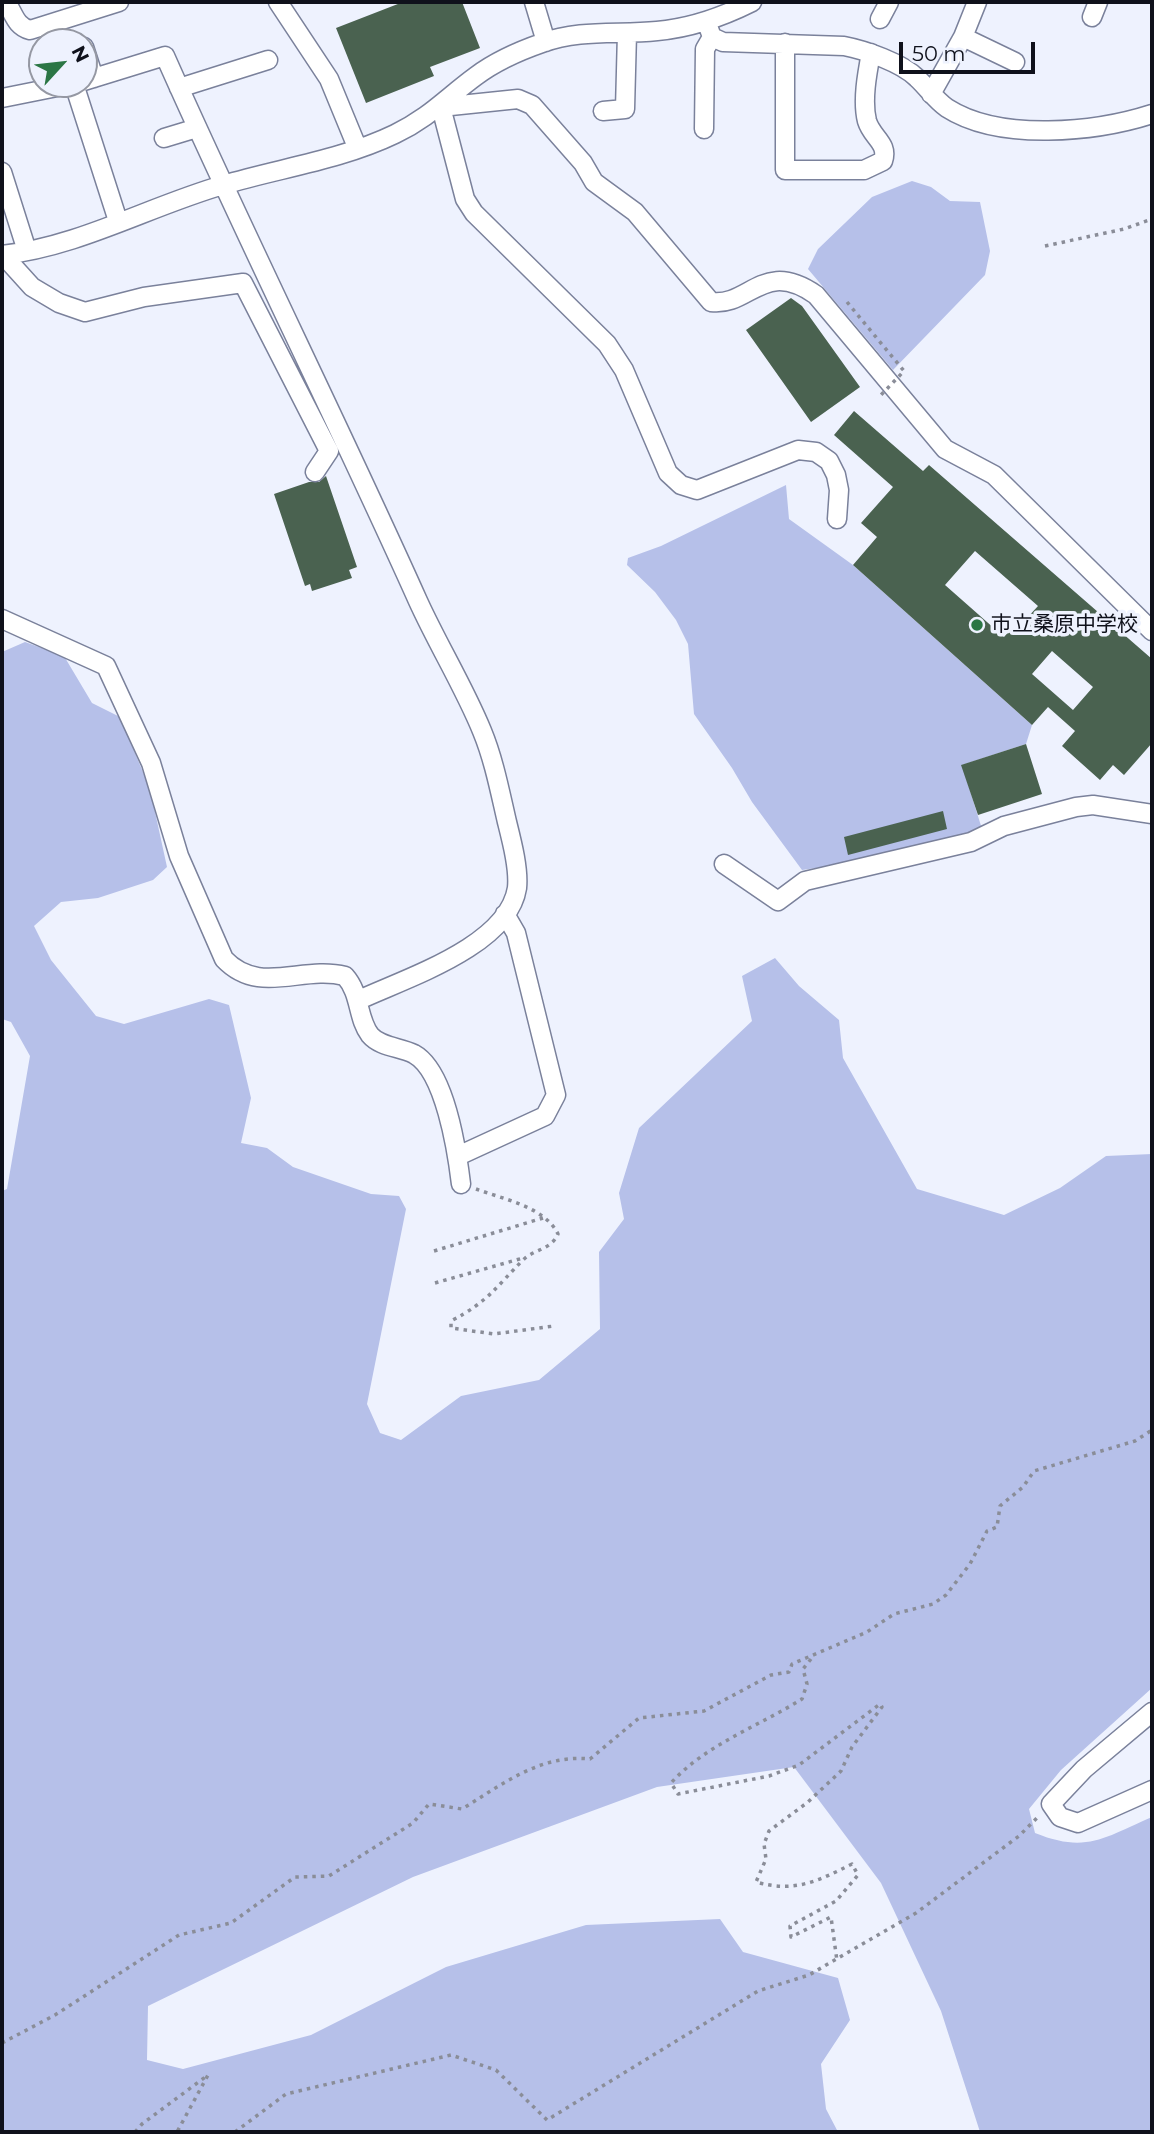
<!DOCTYPE html>
<html>
<head>
<meta charset="utf-8">
<style>
  body { margin:0 }
  #map { position:relative; width:1154px; height:2134px; overflow:hidden; background:#eef2fe; font-family:Montserrat,sans-serif }
  canvas { display:block }
  .frame { position:absolute; inset:0; border:4px solid #0f111b; pointer-events:none }
  .north { position:absolute; left:28px; top:28px; width:70px; height:70px; box-sizing:border-box; background:#eef2fe; border:2px solid #9598a3; border-radius:50%; rotate:63deg; font-size:19px; font-weight:700; line-height:28px; text-align:center; color:#0f111b }
  .north::after { content:''; display:block; margin:auto; width:24px; height:32px; background:#2b7645; clip-path:polygon(50% 0,100% 100%,50% 72%,0 100%) }
  .scale { position:absolute; left:899px; top:42px; width:136px; height:32px; box-sizing:border-box; border:4px solid #0f111b; border-top:0; padding-left:9px; font-size:21px; line-height:24px; white-space:nowrap; color:#0f111b; -webkit-text-stroke:5px #eef2fe; paint-order:stroke }
</style>
</head>
<body>
<div id="map">
<canvas width="1154" height="2134"></canvas>
<div class="frame"></div>
<div class="north">N</div>
<div class="scale">50 m</div>
</div>
<script>
const ctx = document.querySelector('canvas').getContext('2d');
ctx.lineJoin = 'round';
function fillPath(path, color) {
  ctx.fillStyle = color;
  ctx.fill(path, 'evenodd');
}
function strokePath(path, color, width, dash) {
  ctx.strokeStyle = color;
  ctx.lineWidth = width;
  ctx.lineCap = dash ? 'butt' : 'round';
  ctx.setLineDash(dash || []);
  ctx.stroke(path);
}
function write(font, color, halo, rows, align = 'center') {
  ctx.font = font + ' Montserrat,"Noto Sans JP",sans-serif';
  ctx.lineWidth = 7;
  ctx.setLineDash([]);
  ctx.textBaseline = 'middle';
  ctx.strokeStyle = halo;
  ctx.fillStyle = color;
  for (const [text, x, y, turn = 0] of rows) {
    ctx.save();
    ctx.translate(x, y);
    ctx.rotate((+turn || 0) * Math.PI / 180);
    ctx.textAlign = isNaN(turn) ? turn : align;
    if (halo) ctx.strokeText(text, 0, 0);
    ctx.fillText(text, 0, 0);
    ctx.restore();
  }
}
fillPath(new Path2D(`
  M912,181L931,187L950,201L980,202L990,251L985,275L893,370L808,269L818,249L872,197Z
  M786,485L789,519L853,565L1032,725L1026,744L962,765L982,829L964,836L843,864L802,870L752,802L732,768L694,714L688,644L676,620L655,592L627,565L628,558L661,546Z
  M25,642L64,656L92,703L120,717L150,789L167,867L153,880L98,898L61,902L34,926L51,960L96,1016L124,1024L209,999L229,1005L251,1098L241,1143L267,1148L293,1167L371,1194L399,1196L406,1209L367,1404L380,1433L401,1440L461,1396L539,1380L600,1329L599,1252L624,1219L619,1193L639,1128L752,1021L742,976L775,958L799,986L839,1020L843,1058L917,1189L1004,1215L1060,1188L1106,1156L1152,1154V1688L1061,1770L1029,1809L1035,1833C1087,1854 1105,1837 1152,1817V2132H980L941,2011L881,1883L794,1767L657,1787L413,1877L148,2006L147,2060L183,2069L311,2035L446,1967L586,1925L720,1919L743,1952L838,1978L850,2020L821,2064L826,2109L838,2132H2V1191L7,1189L30,1056L11,1022L2,1019V652Z`), '#b6c0e9');
fillPath(new Path2D(`
  M403,2H462L480,48L430,67L434,76L366,103L336,28Z
  M791,298L802,306L860,387L811,422L746,330Z
  M854,411L923,471L929,465L1152,659V743L1124,775L1113,765L1100,780L1062,746L1075,731L1048,707L1032,725L853,565L877,537L861,523L893,487L834,435ZM975,551L1038,606L1016,630L1013,627L1004,637L945,585ZM1052,651L1093,687L1073,710L1032,674Z
  M326,476L357,567L349,570L352,578L312,591L310,584L305,586L274,494L309,482H319Z
  M1026,744L1042,794L978,815L961,765Z
  M943,811L947,829L848,855L844,837Z`), '#4a6250');
const minor = new Path2D(`
  M6,2C14,13 15,26 30,30L119,2
  M278,2L329,79L357,147
  M534,2L546,42
  M1092,17L1098,2
  M880,19L889,2
  M712,37L723,42L844,46C865,50 902,63 917,78C928,88 935,100 947,108C1000,142 1096,132 1152,114
  M963,37L1015,62
  M785,43V170H864L883,161C889,143 872,138 867,121C862,101 867,74 871,53
  M84,47L94,78
  M84,81L165,56C246,239 336,418 418,601C438,645 464,687 482,731C494,760 500,792 507,822C512,842 519,869 517,888C508,946 406,978 359,1000
  M74,84L118,221
  M179,88L268,60
  M931,94L963,37L977,2
  M2,98L72,84
  M603,111L625,109L627,33
  M704,129L705,49L712,37L708,26
  M164,138L197,128
  M2,172L27,251
  M2,255C78,247 150,206 223,185C280,168 341,160 395,134C430,117 446,98 476,76C496,61 519,51 542,43C580,29 618,35 657,31C691,28 722,17 752,2
  M3,255L32,287L59,303L85,312L144,297L243,283L329,451L315,472
  M837,519L839,490L836,475L829,461L816,452L798,450L697,490L681,485L668,473L624,370L607,344L474,213L465,199L441,107L518,99L532,105L583,163L594,182L635,212L711,302C750,307 763,258 816,295L945,449L994,475L1152,631
  M2,619L106,666L151,763L179,856L224,959C259,996 302,965 345,976C361,994 357,1018 370,1035C380,1047 400,1047 414,1054C445,1071 457,1151 461,1184
  M724,864L778,901L805,881L971,842L1004,826L1076,807L1093,805L1152,814
  M458,1156L545,1116L556,1095L516,933L505,914
  M1152,1712L1084,1769L1051,1804L1060,1817L1078,1823L1152,1790`);
strokePath(minor, '#7a819b', 21);
strokePath(new Path2D(`
  M1045,246L1124,229L1152,219
  M476,1189C503,1199 545,1207 558,1234C551,1250 534,1249 523,1260C495,1288 489,1301 451,1321V1328L494,1334L554,1326
  M434,1251L543,1218
  M435,1283L523,1258
  M811,1659L803,1669L807,1684L802,1699C759,1726 705,1745 671,1783L678,1794L769,1776L799,1765L880,1704L882,1707L852,1747L841,1771L808,1802L769,1831L764,1844L766,1859L756,1882C795,1893 818,1881 852,1864L858,1875L836,1901L790,1926L791,1937L831,1917L837,1961
  M2,2043L55,2015L179,1935L231,1923L295,1877L329,1876L413,1823L429,1804L462,1809C503,1784 540,1754 590,1759L639,1718L704,1711L771,1675L789,1672L792,1664L867,1632L894,1614L933,1604L946,1595L970,1564L987,1531L997,1527L1000,1506L1023,1487L1034,1471L1135,1441L1152,1430
  M135,2132L142,2124L208,2075L177,2132
  M235,2132L286,2094L451,2055L496,2070L547,2120L758,1991L809,1975L916,1913L1019,1836L1040,1815`), '#8a8d98', 3.5, [3.5, 5]);
strokePath(minor, '#fff', 18);
strokePath(new Path2D(`
  M847,302L904,371L881,395`), '#8a8d98', 3.5, [3.5, 5]);
for (const [x, y, r, color] of [
  [977,625,7,"#2b7645"]
]) {
  const dot = new Path2D();
  dot.arc(x, y, r, 0, 2 * Math.PI);
  ctx.fillStyle = color;
  ctx.fill(dot);
  strokePath(dot, '#eef2fe', 2.5);
}
write('21px', '#0f111b', '#eef2fe', [
  ["市立桑原中学校",991,625]
], 'left');
</script>
</body>
</html>
